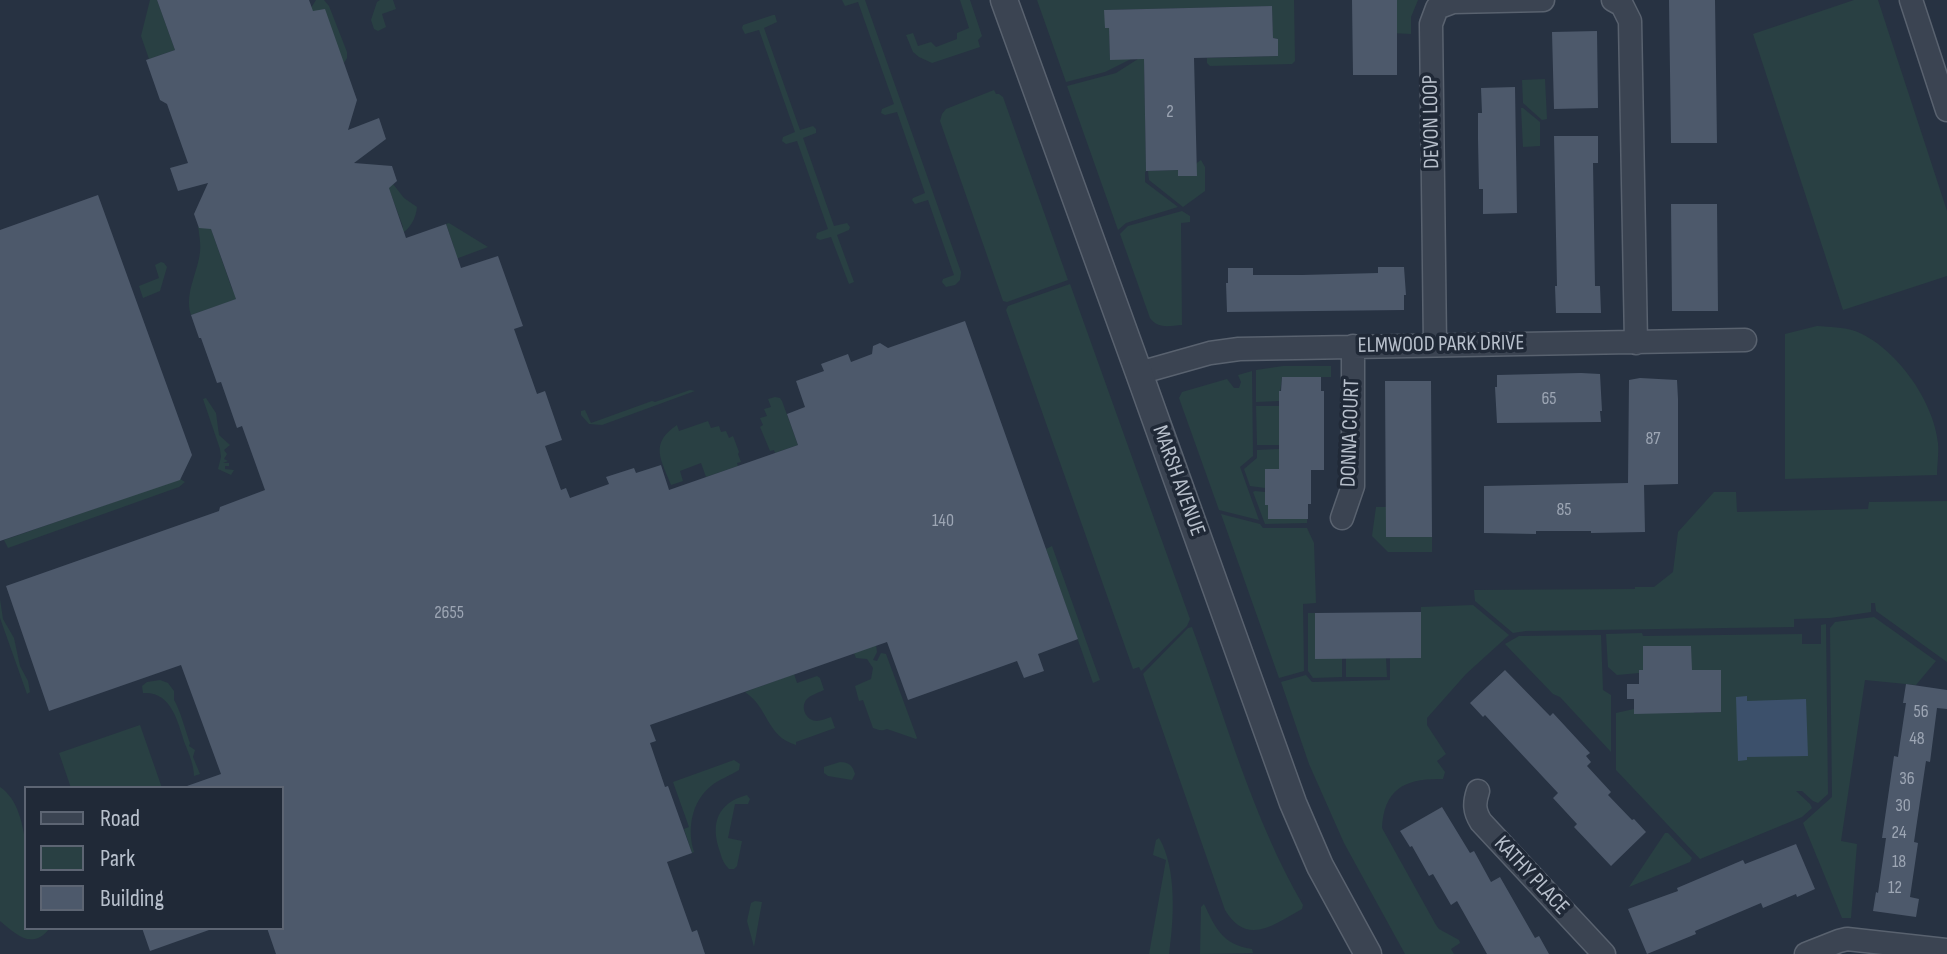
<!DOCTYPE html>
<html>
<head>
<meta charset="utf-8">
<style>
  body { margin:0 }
  #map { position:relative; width:1947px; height:954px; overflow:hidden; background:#273242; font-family:"Sofia Sans Condensed",sans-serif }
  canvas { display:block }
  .legend { position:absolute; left:24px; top:786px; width:260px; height:144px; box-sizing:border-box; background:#202937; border:2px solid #5d6573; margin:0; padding:10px 14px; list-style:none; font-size:24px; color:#b8c0cc }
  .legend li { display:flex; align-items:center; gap:16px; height:40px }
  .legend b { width:40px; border:2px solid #5d6573 }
</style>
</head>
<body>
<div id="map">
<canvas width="1947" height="954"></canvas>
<ul class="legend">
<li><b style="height:10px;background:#3b4452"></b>Road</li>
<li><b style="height:22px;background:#294043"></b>Park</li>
<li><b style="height:22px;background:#4d596b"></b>Building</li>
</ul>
</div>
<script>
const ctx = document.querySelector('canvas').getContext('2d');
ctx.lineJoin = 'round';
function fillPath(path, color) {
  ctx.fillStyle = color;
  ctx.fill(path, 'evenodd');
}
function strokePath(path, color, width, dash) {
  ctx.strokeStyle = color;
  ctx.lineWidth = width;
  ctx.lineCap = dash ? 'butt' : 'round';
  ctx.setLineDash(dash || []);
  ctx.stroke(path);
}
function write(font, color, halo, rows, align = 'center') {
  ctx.font = font + ' "Sofia Sans Condensed",sans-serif';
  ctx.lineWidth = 7;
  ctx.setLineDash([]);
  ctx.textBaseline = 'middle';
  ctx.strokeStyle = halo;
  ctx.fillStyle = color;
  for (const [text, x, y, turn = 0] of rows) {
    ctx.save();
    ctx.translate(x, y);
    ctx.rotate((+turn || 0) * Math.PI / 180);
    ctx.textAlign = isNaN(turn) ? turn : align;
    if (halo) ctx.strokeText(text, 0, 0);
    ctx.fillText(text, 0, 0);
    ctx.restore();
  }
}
fillPath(new Path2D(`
  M150,0H157L175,50L149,59L141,36Z
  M316,0H324L329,6L347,52V58L344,63L313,12L311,8Z
  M380,0H393L396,9L382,14L386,27L378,31L374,29L371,20L377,2Z
  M842,0H865L961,272L960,280L955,285L946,287L942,282L943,279L954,275L928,200L915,204L912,200L913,198L925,193L897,112L885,115L881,113L882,109L894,104L858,2L845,6Z
  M960,0H970L982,36L978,40L980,47L932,63L919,57L913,52L906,35L913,33L918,46L931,42L936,47L957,39V33L969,28Z
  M1037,0H1294L1295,61L1292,64L1210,66L1207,63V58L1278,56V39L1273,38L1272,6L1105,10V28H1109L1110,59H1131L1105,72L1066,82Z
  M1397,0H1418L1411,17V34L1391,33Z
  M1854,0H1878L1947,211V276L1843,310L1753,34Z
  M773,15H775L777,22L764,28L800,130L813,126L816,129V133L803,138L834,226L847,223L850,227L849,230L837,235L854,282L849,284L831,237L820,240L816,238L817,233L828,229L797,141L786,144L782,141L783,137L795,132L759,30L745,34L742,28L743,25Z
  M1138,59H1144L1146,171L1145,172V182L1178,207L1126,223L1118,230L1067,86L1116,73Z
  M1545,79L1547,119L1542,120L1523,103L1522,80Z
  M994,90L996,94H999L1003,97L1068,280L1007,302L1003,301L940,121L942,114L946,109Z
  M1521,108H1523L1540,122V146L1523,147Z
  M1201,160L1205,167V191L1183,207L1149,180L1148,171L1178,170V176Z
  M393,184L404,198L417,207C416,218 410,230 399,235L403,227L388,186Z
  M1182,211L1190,216V222L1181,223L1182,325C1169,326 1158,329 1150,318L1120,234L1128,226Z
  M449,223L488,247L453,260L454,247L446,224Z
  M198,226L200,228L210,226L232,289L243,297L191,315C184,294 198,272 200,252C201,243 199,234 198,226Z
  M161,262L164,263L167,267L160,291L143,298L139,286L159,278L155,265Z
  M1070,284L1190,619L1187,626L1141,671L1139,667L1133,669L1006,310L1008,306Z
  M1817,326C1829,327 1844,327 1855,331C1895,346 1934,401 1938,443C1939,454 1937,465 1937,475L1785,479V334Z
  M1283,366H1331V377H1282L1279,401L1256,402V370Z
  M1252,371L1253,456L1240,467L1259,520L1219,510L1179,398L1182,392L1227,379L1234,388H1239L1241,382L1238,375Z
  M690,390L695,391L602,425L589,424L581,415V411L585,410L591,423L652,401L655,402Z
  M775,397L780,398L782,401L798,445L775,453L774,450L770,451L760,427L763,425L760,418L767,416L764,409L771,407L768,399Z
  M206,398L216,413L219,435L230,445L224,450L227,454L224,459L228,461L223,463H229V466H225V469L234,470L231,475L218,469L221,457L220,449L203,399Z
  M1256,406H1279V445H1257Z
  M708,421L711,428L719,426L721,432L726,431L729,438L733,436L739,452L738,454L741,462L737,463L738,466L706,477L701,463L680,471L683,481L671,485C661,459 649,444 677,425L679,431Z
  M1279,449V469H1265V488L1250,486L1244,469L1257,458V450Z
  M180,479L185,482L179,487L8,548L4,540Z
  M1255,491L1265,492V505H1268V519H1307V523L1265,524L1253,492Z
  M1714,492H1736L1737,512L1868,509L1869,502L1947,501V662L1876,611L1875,603H1871V612L1830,618L1794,619V627L1526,631L1513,633L1475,601L1474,590L1635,589V587H1654L1673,572L1678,532Z
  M1376,507H1386L1387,537H1432V552H1388L1372,536Z
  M1221,514L1260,524L1263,528H1307L1314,543L1316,603L1303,604L1304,671L1279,678Z
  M1052,546L1100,680L1093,683L1046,549Z
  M0,599L3,619L14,638L20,666L28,681L30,692L27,694L0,618Z
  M1473,605L1509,635L1466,674L1427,718V725L1446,754L1437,761L1445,772L1443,779C1406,778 1384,788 1382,828L1436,925L1439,929L1459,940L1460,943L1451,949L1454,954H1405L1344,843L1309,764L1281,682L1306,675L1312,682L1390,680V658L1421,657V607Z
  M1308,613H1315V658H1342V677L1313,678L1308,671Z
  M1874,617L1936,661L1916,685L1865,680L1841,841L1857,844L1851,918H1842L1803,823L1832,797L1830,628L1835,622Z
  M1826,624L1828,794L1818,803L1813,801L1802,791H1796L1810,804L1812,808L1802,817L1700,859L1616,770V713L1634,709L1635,713H1687V702H1693L1694,713L1720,712V670H1691V646H1643V670H1639V673L1617,675L1608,667L1606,634L1642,633L1643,636L1802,634V644H1821V625Z
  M1192,627C1226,720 1253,819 1303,905L1302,909C1275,924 1247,947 1225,910L1143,674L1188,628Z
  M1601,635L1603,690L1611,695V752L1560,697L1553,694L1505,644L1519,636Z
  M876,645L877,652L873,660L877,661L881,653L886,654L917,738L916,739L887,729C880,732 878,729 873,728L863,700L859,701L855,686L871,679L873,668L867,659L856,658L854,653Z
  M1346,658H1386L1387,677H1346Z
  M794,674L797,683L817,676L820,678L824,690C820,692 810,695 806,700C800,709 807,721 817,721C820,721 828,718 831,717L835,728L796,742V745C766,736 769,708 745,692Z
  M160,680L168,683L174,691V700C179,707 186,732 190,743L189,746L195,750L193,757L200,774L194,776C194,765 189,754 185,744C178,723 172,691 143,693L142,686L147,682Z
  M140,725L162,788H71L59,753Z
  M734,760L740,764L739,770C730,776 719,779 711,786C691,802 687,830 694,852L692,853L684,829L689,827L673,782Z
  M840,762C849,762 853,766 855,774L852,780L828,776L824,773V767Z
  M0,787C35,810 26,890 26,928H50C32,951 16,934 0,921Z
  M747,795L750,799L748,804H735L728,838L742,841L737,866L734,869H729C724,864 722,859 720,852C710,824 717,803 747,795Z
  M1665,833H1668L1692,858L1690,862L1629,887Z
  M1159,838C1177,868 1174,920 1169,954H1149L1166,860L1153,855L1156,840Z
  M755,901L762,902L754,947L747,921L751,903Z
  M1204,904C1216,929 1222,944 1252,949L1253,953L1200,954L1201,907Z`), '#294043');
fillPath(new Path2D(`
  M1747,696V701L1806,699L1808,756L1747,757V760L1738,761L1736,697Z`), '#3c506b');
fillPath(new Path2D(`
  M157,0H309L313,11L325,9L357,100L348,130L379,118L386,139L354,163L392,166L397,181L389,188L406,238L446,224L461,268L498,256L523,326L514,329L537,394L545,391L562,440L545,446L561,490L566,488L570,498L609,484L606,477L634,468L636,473L661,465L669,490L798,445L787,414L805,407L796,381L824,371L821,364L848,354L851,362L872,354L873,346L880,343L888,348L965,321L1078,639L1038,654L1044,671L1024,678L1017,661L908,700L887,642L650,725L656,741L650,743L665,787L668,786L692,853L667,862L692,932L697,930L705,954H276L267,928H282V788H188L187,786L221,774L181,665L49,711L6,586L219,511L220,507L265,490L242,426L237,428L221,382L217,383L201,338H199L191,315L236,299L211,229L199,228L194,214L208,183L178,191L170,168L188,163L167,104L160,100L146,60L175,50Z
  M1352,0H1397V75H1353Z
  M1669,0H1715L1717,143H1671Z
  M1272,6L1273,38L1278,39V56L1194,58L1197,176H1178V170L1146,171L1144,59L1110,60L1109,28H1105L1104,10Z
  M1597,31L1598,108L1554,109L1552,32Z
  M1515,87L1517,213L1483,214V189H1479L1478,139V113H1482L1481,88Z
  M1554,136H1598V163H1593L1595,286H1600L1601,313H1556L1555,286H1557Z
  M98,195L192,455L180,480L0,541V230Z
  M1671,204H1717L1718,311H1672Z
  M1378,267H1404L1406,295H1404V310L1227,312L1226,283H1228V268H1253V275H1302L1378,273Z
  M1581,373L1600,374L1602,411H1600L1601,422L1497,423L1495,387H1497V375Z
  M1282,377H1321V391H1324V470H1311V504H1308V519H1268V505H1265V469H1279V391H1281Z
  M1640,378L1677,380L1678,399V484L1644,485L1645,532L1591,533V531H1536V534L1484,533V486L1628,483L1629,380Z
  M1385,381H1431L1432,537H1386Z
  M1421,612V658L1315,659V613Z
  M1643,646H1691L1692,670H1721V712L1634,714V699H1627V684H1639V670H1643Z
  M1505,670L1550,716L1553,713L1590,753L1586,756L1591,762L1587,766L1611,792L1608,795L1632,820L1634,819L1646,832L1611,866L1574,827L1577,824L1553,798L1558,793L1485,715L1483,717L1470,703Z
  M1906,684L1947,690V709L1937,708L1930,762L1926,761L1914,842L1918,843L1910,897L1919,899L1916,917L1873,911L1876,892L1878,893L1884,852L1886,838H1882L1894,756L1898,757L1900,743L1906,703H1903Z
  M1442,807L1470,853L1474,851L1491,882L1500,877L1535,938L1539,936L1549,954H1487L1457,901L1451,905L1433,874L1429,876L1412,846L1410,847L1400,831Z
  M1796,844L1815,889L1797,897L1796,894L1763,908L1761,903L1695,931L1696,934L1647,954L1628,909L1678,891L1677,888L1743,860L1745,864Z
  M142,928H209V930L150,951Z`), '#4d596b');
const minor = new Path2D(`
  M1613,0L1622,5L1630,21L1636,343
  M1911,0L1947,110
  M1435,345L1431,24L1437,8L1453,2L1543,0
  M1139,373L1210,353L1239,349L1745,340
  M1342,518L1353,486V346
  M1478,791C1474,803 1474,811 1481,822L1604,954
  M1806,954L1839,941L1847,939L1947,950`);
const tertiary = new Path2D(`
  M1004,0L1139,373L1293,803L1320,866L1368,954`);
strokePath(minor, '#59626f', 25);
strokePath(tertiary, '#59626f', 29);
strokePath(minor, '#3b4452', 22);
strokePath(tertiary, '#3b4452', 26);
write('18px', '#9da6b4', null, [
  ["2",1170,112],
  ["65",1549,399],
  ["87",1653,439],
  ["85",1564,510],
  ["140",943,521],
  ["2655",449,613],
  ["56",1921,712],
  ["48",1917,739],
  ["36",1907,779],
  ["30",1903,806],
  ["24",1899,833],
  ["18",1899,862],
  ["12",1895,888]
]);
write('22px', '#b8c0cc', '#202937', [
  ["DEVON LOOP",1432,122,-91],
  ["ELMWOOD PARK DRIVE",1441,345,-1],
  ["DONNA COURT",1351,433,-88],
  ["MARSH AVENUE",1178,481,70],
  ["KATHY PLACE",1531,876,47]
]);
</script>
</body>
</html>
